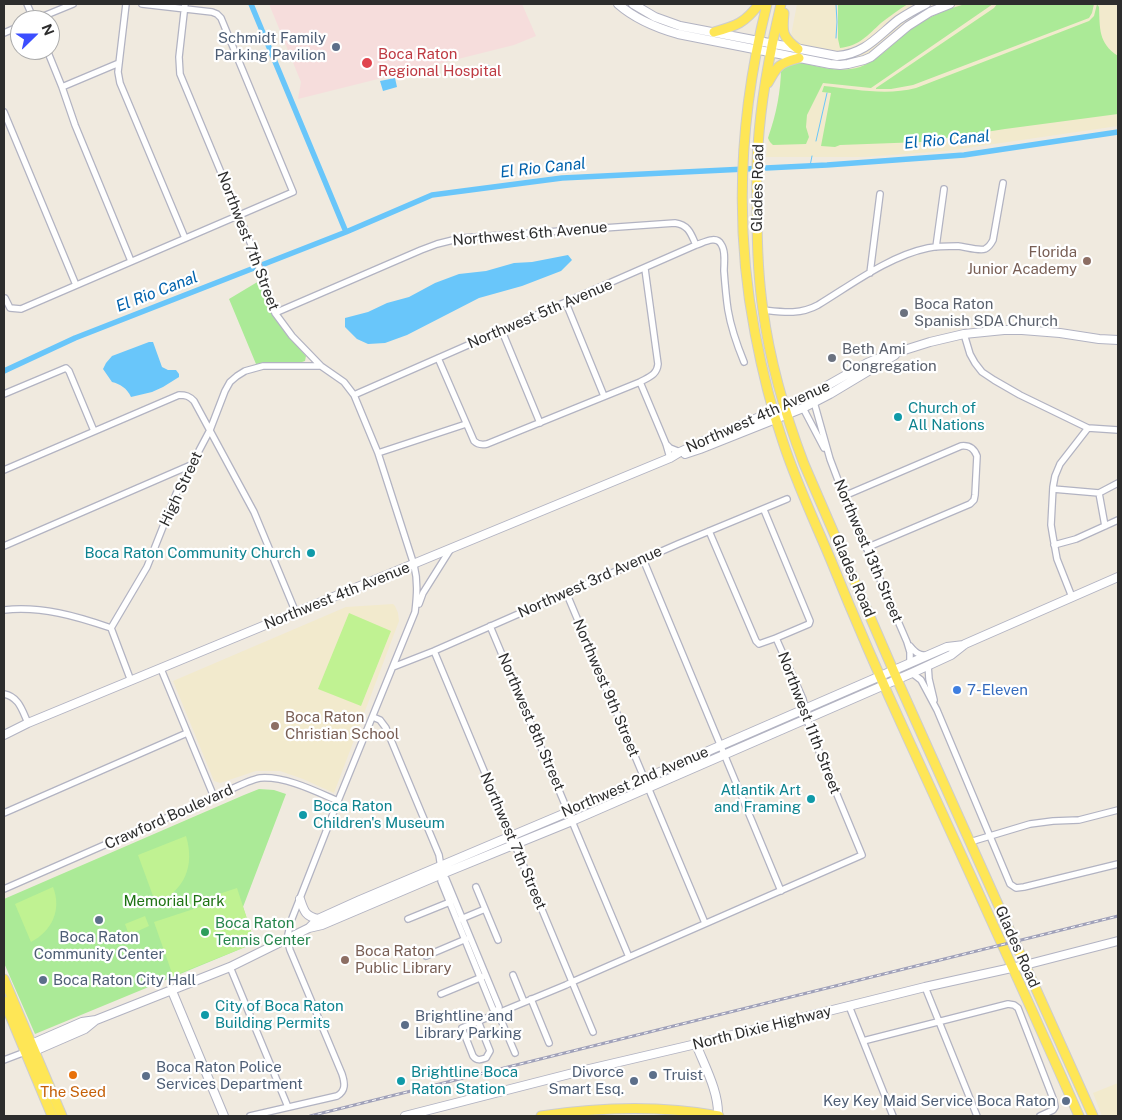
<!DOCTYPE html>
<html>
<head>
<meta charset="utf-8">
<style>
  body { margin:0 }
  #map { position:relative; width:1122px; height:1120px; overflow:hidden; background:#f0eadf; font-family:"Public Sans",sans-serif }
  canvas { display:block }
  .frame { position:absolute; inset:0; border:5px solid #2d2d2d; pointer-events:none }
  .north { position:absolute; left:10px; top:10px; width:50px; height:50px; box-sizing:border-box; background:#fff; border:1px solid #ababab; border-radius:50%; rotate:68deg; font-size:14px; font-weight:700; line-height:20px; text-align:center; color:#2d2d2d }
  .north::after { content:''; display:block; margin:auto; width:18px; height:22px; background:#3c4eff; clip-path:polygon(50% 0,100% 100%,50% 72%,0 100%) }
</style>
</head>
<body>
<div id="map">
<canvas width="1122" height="1120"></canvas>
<div class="frame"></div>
<div class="north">N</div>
</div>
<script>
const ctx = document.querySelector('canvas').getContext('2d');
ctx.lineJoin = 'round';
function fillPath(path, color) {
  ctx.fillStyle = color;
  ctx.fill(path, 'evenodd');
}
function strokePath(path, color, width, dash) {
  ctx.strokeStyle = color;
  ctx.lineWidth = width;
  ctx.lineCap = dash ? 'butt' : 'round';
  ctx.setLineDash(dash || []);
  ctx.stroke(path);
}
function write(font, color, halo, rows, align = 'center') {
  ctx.font = font + ' "Public Sans",sans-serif';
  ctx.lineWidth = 4.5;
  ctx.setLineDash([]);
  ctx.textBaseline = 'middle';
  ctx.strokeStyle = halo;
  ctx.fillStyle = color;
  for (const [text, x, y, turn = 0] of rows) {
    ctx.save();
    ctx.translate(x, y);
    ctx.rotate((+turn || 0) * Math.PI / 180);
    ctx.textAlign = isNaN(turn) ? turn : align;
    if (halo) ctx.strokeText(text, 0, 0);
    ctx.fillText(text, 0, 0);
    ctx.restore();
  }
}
fillPath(new Path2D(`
  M797,4H1118V126L946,151L865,157H766L768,138L776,114L781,78L785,67Z
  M393,604L395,606L398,613L399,621L334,793L303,779L280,771H256L220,783L214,781L173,681L346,607Z
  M1118,1083V1116H1102L1093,1093Z`), '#f2eacd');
fillPath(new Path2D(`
  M269,4H522L536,36L514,45L298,99L301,82Z`), '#f6dddc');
fillPath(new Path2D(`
  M838,4H908C898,10 890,16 881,23C868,35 859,46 840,48L838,39Z
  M965,4H993L871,88L823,83L807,115L806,127L809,137L806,144L773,145L770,142L768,138C776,115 781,92 781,67C786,66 791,63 796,63C800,62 806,64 811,65C828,69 843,72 860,67C879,60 891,45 906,33C923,19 944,10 965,4Z
  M997,4H1094L1092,13L1089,18L913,85L891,89H876V88L994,8Z
  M1097,4L1099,7C1100,28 1098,43 1118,56V114L1005,129L921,142L840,145L835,147L821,146L831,93L822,92L824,86C854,89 886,96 916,88L1089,21L1094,16Z
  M259,281L275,318L287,334L306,356L305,361L302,362L273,363L256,364L229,299Z
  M259,789L274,790L286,794L243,907L255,943L35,1034L4,963V899L244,795Z`), '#abea97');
fillPath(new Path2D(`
  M349,613L391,631L361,706L318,689Z
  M186,836C195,866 185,890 156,904L138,855Z
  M53,887C62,910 52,931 31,942L15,904Z
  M237,888L255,943L173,976L154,922L212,903L210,897Z
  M145,916L149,926L129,935L125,924Z`), '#c0f292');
fillPath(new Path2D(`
  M489,65L492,74L479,78L476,69Z
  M395,78L397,87L383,91L380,81Z
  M568,255L572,260L561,271L522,286L479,298L407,335L385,343L368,344L357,339L345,327V318L368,312L387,303L409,297L435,283L459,274L486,271L514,263L532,262Z
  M149,342H153L162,367L168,370H176L179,374V377L163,387L152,392L131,397C127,388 120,384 112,382L103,369L106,363L112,356Z`), '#69c6fa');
strokePath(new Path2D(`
  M836,38L837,22L836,4
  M816,141L827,93
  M810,166L812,156`), '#69c6fa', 1);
strokePath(new Path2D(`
  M251,4L346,232
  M4,371L75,338L346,232L432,195L562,178L827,165L964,155L1118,132`), '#69c6fa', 5.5);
const street = new Path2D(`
  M27,4L34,20
  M126,4L118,72L120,83L185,238
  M185,4L179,57L180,74L252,247L275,313L292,336L321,366L344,382L354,395L378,453L414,565C418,581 417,595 415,612L338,801L291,921L287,939L290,950L342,1074C345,1083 346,1091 337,1096L250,1116
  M34,20L73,4
  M4,33L20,26
  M47,50L62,87L75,125L131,261
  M62,87L119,63
  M4,112L76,285
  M936,247L944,189
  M870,273L880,194
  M4,298H5L10,308L21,309L293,192L221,18L217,14L212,12L142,4
  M566,303L604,396
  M763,310C782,312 800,315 818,305C851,285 889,256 928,248C938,246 948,246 958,246C966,247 979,251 985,249C989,247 991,244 993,240L1003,183
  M275,313L421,250L437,244L461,238L675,223C689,225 691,234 696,245
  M502,331L540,423
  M964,334L970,354L975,363L982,372L994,380L1020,395L1088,428L1118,430
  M438,358L474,441C478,445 482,445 487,444L640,382C649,377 657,375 658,364L645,269
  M640,382L666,444L670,458
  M4,394L66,368L69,371L94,431
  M354,395L696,245C703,243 716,235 721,244C726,251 724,263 724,271C725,284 726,297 728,310C731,328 737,345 744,362
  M814,402L830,459L844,496L907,642L910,652V663
  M803,408L824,448
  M666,444L670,448L680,452
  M378,453L466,424
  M4,470L179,395C186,395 189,396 194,401L254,512L296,613
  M1053,489L1099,493L1118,483
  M1099,493L1105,526
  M844,496L961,446C969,445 974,448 977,456L975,495L974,500L970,504L866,548
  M709,531L756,641L759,644L776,638L809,624L810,621L764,510
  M1054,545L1076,539L1118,520
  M4,546L191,465
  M643,559L781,891
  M566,592L705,923
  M1072,597L1057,559L1053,537L1051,525L1053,487L1055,476L1060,464L1088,428
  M419,604L423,593L450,550
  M4,610C42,606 76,616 111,628
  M490,626L629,957
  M910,646C915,652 919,656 927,655
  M434,651L593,1032
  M928,665L929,679L934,700
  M393,667L434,651L678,544L787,499
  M161,669L214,797
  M912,673L921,680L937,710L1010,884L1016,888L1024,887L1118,864
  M131,681L111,628L147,567L176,494L210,430L225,391L230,382L237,376L245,371L263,366H320
  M4,694C19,697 22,710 28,723
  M373,717L380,720L386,728L439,855L442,874L441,881L493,1009L498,1013L515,1053
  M4,813L187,733
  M970,842L1030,824L1053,821L1079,820L1118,810
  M442,874L446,879L499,1007L498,1013
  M476,887L498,940
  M4,889L214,797C226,792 248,780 260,778C285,776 315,791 338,801
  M408,919L450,902
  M461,919L485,909
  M426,956L466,939
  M230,967L288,1107
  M513,975L524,1002
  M925,987L977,1116
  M441,994L482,977
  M531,999L549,1043
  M849,1006L893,1116
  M478,1021L490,1051L486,1058C480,1060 477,1061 473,1056L462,1028L566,985L572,982L862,855L809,727L803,699L776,638
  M863,1041L1008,1004L1014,1005L1018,1008L1054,1101L1055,1107L1053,1110L1040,1116
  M4,1060L25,1052`);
const secondary = new Path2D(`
  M618,4C635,19 657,28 678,34L830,64L840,65L848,64L864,60L871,57L908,26L930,12L950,4
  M633,4L655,17L680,26L837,56C865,54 878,36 898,20C907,14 916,9 926,4
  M685,454L700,449L803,408L830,394L895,355
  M4,735L28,723L670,458L680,452L717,435L809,396L867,363L879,358L930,342L964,334L1004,330H1022L1060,333L1099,339L1118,340
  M300,899C304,911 305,916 318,919
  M309,928L318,919L360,900L568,812L947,647L964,645
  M172,991L224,1116
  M696,1044C705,1067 719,1092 718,1116
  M28,1049L36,1042L82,1022L96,1020L230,967L309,928L322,925L442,874L572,821L912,673L951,655L965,644L1118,577
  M29,1051L39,1049L85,1029L96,1020
  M405,1116L585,1070L696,1044L925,987L1025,965L1118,941`);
const primary = new Path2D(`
  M767,4C740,112 734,224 755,333C762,370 771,407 783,442C796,482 814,520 830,558C855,620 882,682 910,743C967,867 1024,991 1079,1116
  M781,4C770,51 761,98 758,146C756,168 757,190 757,211C757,244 758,277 763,310C770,362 785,414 804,464L900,686L1093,1116
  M784,13C782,32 782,37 798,49
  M714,32C736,26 745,23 759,4
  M768,83C777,66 779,63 799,58
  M4,979L62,1116
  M4,1001L52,1116
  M541,1116C600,1107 660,1105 719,1116`);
strokePath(street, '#b2b3c2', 8);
strokePath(secondary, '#b2b3c2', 10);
strokePath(primary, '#cdcdcd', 11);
strokePath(street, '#fff', 5.5);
strokePath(secondary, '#fff', 8);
strokePath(primary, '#fee656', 9);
const rail = new Path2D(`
  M310,1116L1118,916`);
strokePath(rail, '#a0a1b9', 3);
strokePath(rail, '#fff', 1, [4]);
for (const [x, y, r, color] of [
  [336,47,5,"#5c6f8a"],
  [367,63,6,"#e0444e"],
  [1087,261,5,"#8d6e63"],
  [904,313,5,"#6b7280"],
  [832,358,5,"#6b7280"],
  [898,417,5,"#0f9aa8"],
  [311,553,5,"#0f9aa8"],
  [957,690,5,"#3f7fe0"],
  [275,726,5,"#8d6e63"],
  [811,799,5,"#0f9aa8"],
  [303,815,5,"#0f9aa8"],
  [99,920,5,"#5c6f8a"],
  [205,932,5,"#2e9e5b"],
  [345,960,5,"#8d6e63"],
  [43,980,5,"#5c6f8a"],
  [205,1015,5,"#0f9aa8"],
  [405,1025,5,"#5c6f8a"],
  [73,1075,5,"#e8710a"],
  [653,1075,5,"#5c6f8a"],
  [146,1076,5,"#5c6f8a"],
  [401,1081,5,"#0f9aa8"],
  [634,1081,5,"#5c6f8a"],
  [1066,1101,5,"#5c6f8a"]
]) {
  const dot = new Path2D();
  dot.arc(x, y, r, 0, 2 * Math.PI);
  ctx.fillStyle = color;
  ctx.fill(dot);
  strokePath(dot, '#fff', 2);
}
write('15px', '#4e5e75', '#fff', [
  ["Schmidt Family",326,38,"right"],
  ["Parking Pavilion",326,55,"right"],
  ["Boca Raton",99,937,"center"],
  ["Community Center",99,954,"center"],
  ["Boca Raton City Hall",53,980],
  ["Brightline and",415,1016],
  ["Library Parking",415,1033],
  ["Boca Raton Police",156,1067],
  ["Services Department",156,1084],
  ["Divorce",624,1072,"right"],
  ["Smart Esq.",624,1089,"right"],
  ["Truist",663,1075],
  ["Key Key Maid Service Boca Raton",1056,1101,"right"]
], 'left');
write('15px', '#be3a42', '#fff', [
  ["Boca Raton",378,54],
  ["Regional Hospital",378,71]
], 'left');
write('15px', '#2d2d2d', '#fff', [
  ["Glades Road",758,188,-89],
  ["Northwest 6th Avenue",530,234,-5],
  ["Northwest 7th Street",248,241,69],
  ["Northwest 5th Avenue",540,314,-23],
  ["Northwest 4th Avenue",758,417,-24],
  ["High Street",181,489,-65],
  ["Northwest 13th Street",868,551,67],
  ["Glades Road",853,576,67],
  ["Northwest 3rd Avenue",590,582,-24],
  ["Northwest 4th Avenue",337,596,-22],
  ["Northwest 9th Street",606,688,67],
  ["Northwest 8th Street",531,722,67],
  ["Northwest 11th Street",809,723,69],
  ["Northwest 2nd Avenue",635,782,-23],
  ["Crawford Boulevard",169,817,-24],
  ["Northwest 7th Street",513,841,67],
  ["Glades Road",1017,947,66],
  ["North Dixie Highway",762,1028,-14]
]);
write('15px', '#785e54', '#fff', [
  ["Florida",1077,252,"right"],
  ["Junior Academy",1077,269,"right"],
  ["Boca Raton",285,717],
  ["Christian School",285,734],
  ["Boca Raton",355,951],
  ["Public Library",355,968]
], 'left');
write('15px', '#5b616d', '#fff', [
  ["Boca Raton",914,304],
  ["Spanish SDA Church",914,321],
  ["Beth Ami",842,349],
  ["Congregation",842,366]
], 'left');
write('15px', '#0d838f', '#fff', [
  ["Church of",908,408],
  ["All Nations",908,425],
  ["Boca Raton Community Church",301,553,"right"],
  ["Atlantik Art",801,790,"right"],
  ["and Framing",801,807,"right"],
  ["Boca Raton",313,806],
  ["Children's Museum",313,823],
  ["City of Boca Raton",215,1006],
  ["Building Permits",215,1023],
  ["Brightline Boca",411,1072],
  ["Raton Station",411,1089]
], 'left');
write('15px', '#366cbe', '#fff', [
  ["7-Eleven",967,690]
], 'left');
write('15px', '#1f7314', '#fff', [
  ["Memorial Park",174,901]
]);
write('15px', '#27864d', '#fff', [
  ["Boca Raton",215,923],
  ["Tennis Center",215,940]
], 'left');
write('15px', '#c56008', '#fff', [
  ["The Seed",73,1092]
]);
write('italic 16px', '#0162ad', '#fff', [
  ["El Rio Canal",947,140,-5],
  ["El Rio Canal",543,168,-6],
  ["El Rio Canal",157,292,-21]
]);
</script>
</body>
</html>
